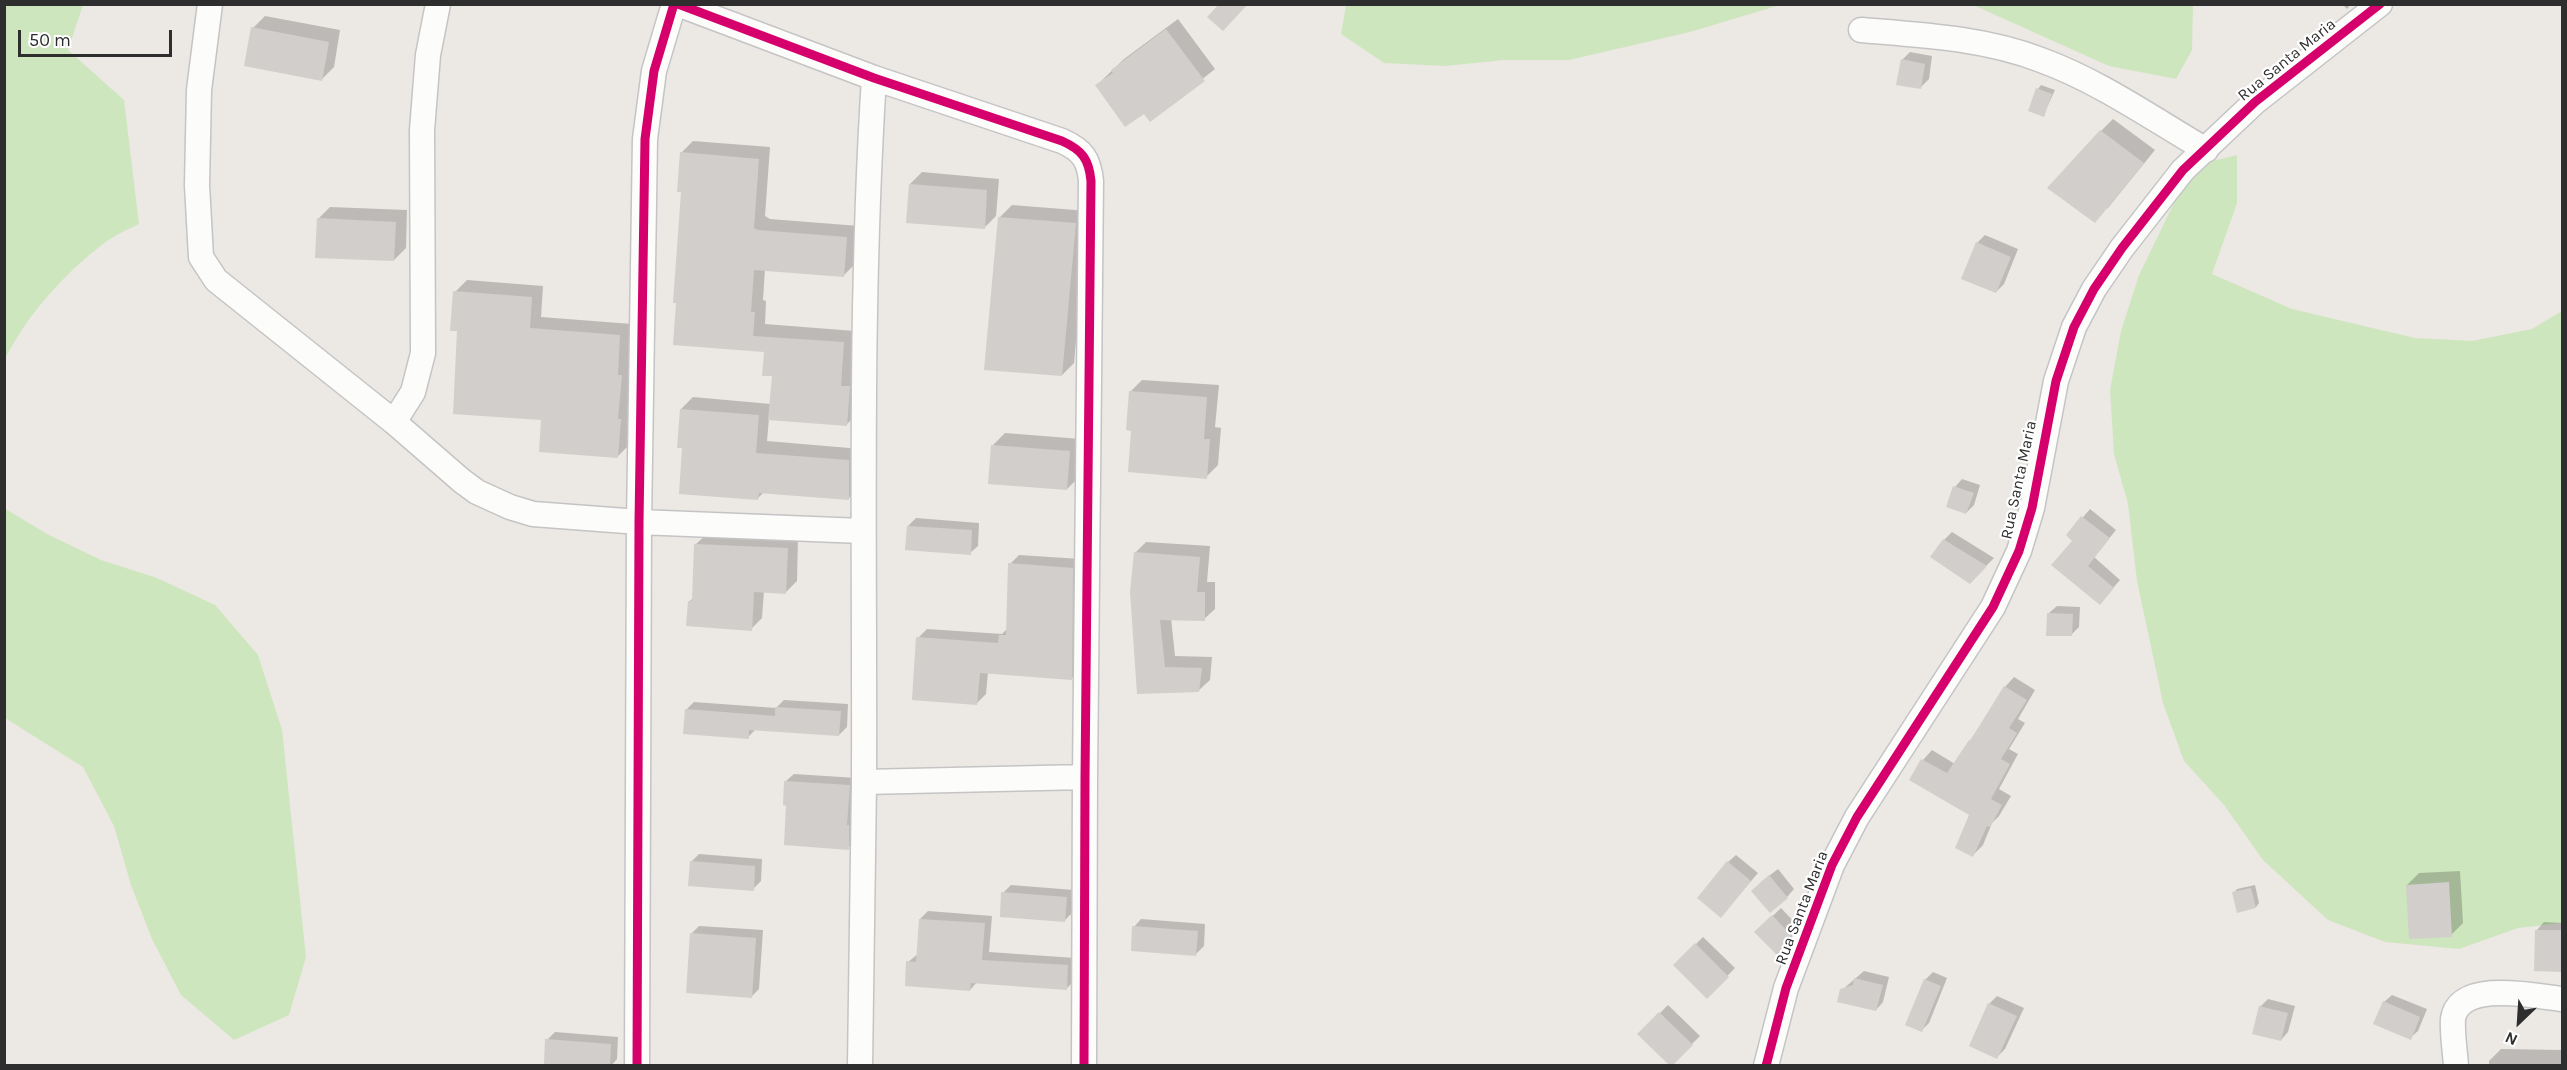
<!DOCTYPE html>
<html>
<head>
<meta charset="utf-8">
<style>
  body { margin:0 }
  #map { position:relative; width:2567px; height:1070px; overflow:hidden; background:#ece8e4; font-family:Karla,sans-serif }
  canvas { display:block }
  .frame { position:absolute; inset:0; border:6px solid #2e2e2e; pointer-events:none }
  .north { position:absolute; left:2489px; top:992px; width:60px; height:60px; -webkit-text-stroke:4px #fff; paint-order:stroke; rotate:205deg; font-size:16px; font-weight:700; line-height:24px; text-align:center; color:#2e2e2e }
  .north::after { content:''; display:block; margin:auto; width:21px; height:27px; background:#2e2e2e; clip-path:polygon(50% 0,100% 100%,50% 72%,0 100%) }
  .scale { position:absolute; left:18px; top:30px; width:154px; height:27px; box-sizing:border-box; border:3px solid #2e2e2e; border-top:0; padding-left:8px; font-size:18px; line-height:21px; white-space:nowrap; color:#2e2e2e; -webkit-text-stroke:4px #fff; paint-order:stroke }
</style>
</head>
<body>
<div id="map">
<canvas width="2567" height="1070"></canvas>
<div class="frame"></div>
<div class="north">N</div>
<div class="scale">50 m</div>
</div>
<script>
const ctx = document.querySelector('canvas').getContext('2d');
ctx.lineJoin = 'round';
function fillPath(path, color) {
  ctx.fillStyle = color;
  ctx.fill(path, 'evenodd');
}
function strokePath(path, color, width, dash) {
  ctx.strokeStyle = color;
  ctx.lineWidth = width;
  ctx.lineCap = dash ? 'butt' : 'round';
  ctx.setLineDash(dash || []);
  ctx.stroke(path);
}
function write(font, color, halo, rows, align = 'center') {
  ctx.font = font + ' Karla,sans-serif';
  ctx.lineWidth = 4.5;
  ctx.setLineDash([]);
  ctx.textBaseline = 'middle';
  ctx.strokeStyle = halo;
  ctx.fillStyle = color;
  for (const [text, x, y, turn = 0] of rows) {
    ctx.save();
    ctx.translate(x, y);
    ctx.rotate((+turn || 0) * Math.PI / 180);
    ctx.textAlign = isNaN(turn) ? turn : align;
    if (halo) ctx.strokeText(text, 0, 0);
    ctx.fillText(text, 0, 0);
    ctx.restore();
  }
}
fillPath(new Path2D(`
  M5,4L83,5L68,50L124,100L139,224C127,230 113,236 103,244C63,275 27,315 5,359Z
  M1346,5V4L1780,5L1690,32L1569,60H1504L1445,66L1384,63L1341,34Z
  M1973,5H2193L2192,50L2176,79L2109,66Z
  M2237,155V203L2212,274L2292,309L2415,338L2472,341L2532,329L2562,311V923L2518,928L2459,949L2385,942L2328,920L2263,860L2224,805L2184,761L2163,703L2137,581L2128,504L2114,454L2110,390L2121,331L2139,275L2192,166Z
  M4,508L47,534L101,560L157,578L215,605L258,655L282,730L306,957L289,1015L234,1040L181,995L152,939L131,885L114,826L83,767L5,718Z`), '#cee6be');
fillPath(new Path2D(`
  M2342,4H2351L2347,9Z
  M265,16L340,30L334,67L322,79L253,28Z
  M1178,19L1215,69L1151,120L1144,112L1097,85L1124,59Z
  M1910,52L1932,56L1929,79L1921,87L1902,60Z
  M2041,85L2055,90L2043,116L2038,89Z
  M2113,119L2155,150L2107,209L2101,131Z
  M693,141L770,147L765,216L770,219L859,226L856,263L844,275L765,269L763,300L766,301L765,324L855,331L852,374L861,375L859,412L847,424L769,418L767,441L861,449V486L849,498L764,492L758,498L684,447L681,409L693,397L771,404L773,375L766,351L675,344L683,190L681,153Z
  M922,172L999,179L996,216L984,228L910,184Z
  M1012,205L1088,211L1074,363L1062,375L1000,217Z
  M330,207L407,210L406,248L394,260L318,219Z
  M1985,235L2018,249L2004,284L1996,292L1977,243Z
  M467,280L543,286L541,317L632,324L629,364H633L629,445L617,457L543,419L458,330L455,292Z
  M1142,380L1219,385L1215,427L1221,428L1218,465L1206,477L1133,429L1130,392Z
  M1005,433L1081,439L1079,477L1067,489L993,445Z
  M1962,479L1980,485L1974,505L1966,513L1955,487Z
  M2090,509L2116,530L2094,557L2120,580L2100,603L2074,540L2068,535Z
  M916,518L979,523L978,546L970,553L908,526Z
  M1952,532L1994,558L1970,582L1944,540Z
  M707,534L798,538L797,581L786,592L764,591L762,618L751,629L689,602L694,597L696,544Z
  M1146,542L1210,546L1207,582H1215V609L1204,619L1171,618L1175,656L1212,657L1210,680L1198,691L1138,693L1135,553Z
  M1019,555L1081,559L1080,669L1071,679L988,672L986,694L977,703L918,638L927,629L1002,634L1008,628L1010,564Z
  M2057,606L2080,607L2079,627L2071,635L2049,613Z
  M2014,677L2035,690L2018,719L2025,723L2009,749L2018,754L1999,789L2011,796L1999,816L1992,823L1983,845L1973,855L1971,815L1923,760L1932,750L1955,764L2005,687Z
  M784,700L848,704L847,727L839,735L756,729L748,737L686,710L694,702L776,708Z
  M794,774L857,778L856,840L848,848L788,804L786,781Z
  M699,854L762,859L761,881L753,889L691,862Z
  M1736,855L1758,873L1721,916L1728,862Z
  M1778,869L1794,889L1787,897L1760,883Z
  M2460,871L2463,923L2451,935L2407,885L2419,873Z
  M1011,885L1074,890L1073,912L1065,920L1003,893Z
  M2255,885L2259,903L2256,907L2238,911L2234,893L2237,889Z
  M1781,908L1798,926L1792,942L1779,955L1756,932Z
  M928,911L992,916L989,952L1075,958L1074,981L1066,989L977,982L970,990L908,962L918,954L920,919Z
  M1141,919L1205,924L1204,946L1196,954L1134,927Z
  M2544,922L2562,923V970L2535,969L2537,930Z
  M699,926L763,930L759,989L752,996L692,933Z
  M1703,937L1735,968L1707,997L1675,965Z
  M1864,971L1889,977L1883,1002L1876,1010L1842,990Z
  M1933,972L1947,978L1929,1023L1922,1030L1925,980Z
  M2392,995L2427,1009L2418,1031L2410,1038L2384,1002Z
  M1997,996L2024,1008L2005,1049L1997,1057L1989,1004Z
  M2268,999L2295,1006L2288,1032L2281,1040L2260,1007Z
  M1668,1005L1700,1036L1671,1065L1639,1034Z
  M555,1032L618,1037L617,1059L611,1066L545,1063L547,1040Z
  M2501,1049L2562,1050V1066H2489V1061Z`), '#0003');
fillPath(new Path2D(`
  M1219,4H1248L1223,31L1207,17Z
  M251,27L329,42L322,81L244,66Z
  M1166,29L1205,81L1150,122L1144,114L1125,127L1095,85L1113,73L1111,70Z
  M1901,59L1925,64L1921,89L1896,85Z
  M2036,88L2052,94L2044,117L2028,111Z
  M2100,130L2144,163L2095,223L2047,188Z
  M680,152L759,159L754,228L758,230L847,237L844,277L754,270L751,312H755L753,336L844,342L841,386H850L847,426L768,420L772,376H762L764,352L673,345L676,303H673L681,192H677Z
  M909,184L987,190L985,229L906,223Z
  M998,217L1076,223L1062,376L984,370Z
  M317,218L396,222L394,261L315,258Z
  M1976,242L2011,257L1996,293L1961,279Z
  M453,291L532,297L530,328L620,335L618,375H622L618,419H621L618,458L539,452L541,420L453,414L457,331H450Z
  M1129,391L1207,397L1204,439H1210L1207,479L1128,472L1131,431L1126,430Z
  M680,409L759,415L756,453L849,460V500L759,493L758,500L679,494L682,448H677Z
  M991,445L1070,451L1067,490L988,484Z
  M1953,486L1974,493L1966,514L1946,507Z
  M2081,516L2110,538L2088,566L2114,588L2100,605L2051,565L2072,541L2066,535Z
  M907,526L972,530L971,555L905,550Z
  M1943,539L1987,566L1970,584L1930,557Z
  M694,544L788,548L786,594L754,592L752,631L686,626L688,601H692Z
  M1134,552L1200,557L1197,592H1205V621L1160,620L1165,667L1202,668L1199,692L1137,694L1130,592Z
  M1008,563L1073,568L1072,680L980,673L977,705L912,700L916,637L998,643L999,635H1006Z
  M2047,613L2073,614L2072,636H2046Z
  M2004,686L2027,700L2009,728L2017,733L2001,759L2010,764L1991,799L2002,805L1990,827L1987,826L1973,857L1955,848L1969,815L1909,780L1921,759L1947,773L1969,740L1970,741Z
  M775,707L841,711L839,736L749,730V739L683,734L685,709L775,716Z
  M784,781L850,785L847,825H849V850L784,845L786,806L783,805Z
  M690,861L755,866L754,891L688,886Z
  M1727,861L1751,881L1721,918L1697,898Z
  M1769,875L1788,898L1770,913L1751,891Z
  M2449,882L2452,937L2409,939L2406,885Z
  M2251,888L2256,908L2237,913L2232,892Z
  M1001,892L1067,897L1065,922L1000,917Z
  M1772,915L1791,935L1784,952L1779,957L1754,932Z
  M919,919L985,923L982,960L1068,965L1067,990L971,983L970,991L905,986L906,961L916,962Z
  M1132,926L1198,931L1196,956L1131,951Z
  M2535,930H2562V972L2534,971Z
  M690,933L756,938L752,998L686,993Z
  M1695,943L1729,977L1707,999L1673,965Z
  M1854,978L1883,985L1876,1011L1837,1002L1840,989L1853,985Z
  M1924,979L1941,986L1922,1032L1905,1025Z
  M2383,1001L2420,1017L2411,1040L2373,1024Z
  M1988,1003L2017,1016L1997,1059L1969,1046Z
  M2259,1006L2288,1013L2281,1041L2252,1034Z
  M1659,1012L1693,1045L1673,1065H1669L1637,1034Z
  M545,1039L611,1044L610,1065L544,1064Z`), '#d1cecb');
const minor = new Path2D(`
  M210,4L199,90L197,185L201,257L216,280L394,422L462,481L477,492L510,507L533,514L639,522L862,531
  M678,4L874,78L1062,141C1082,150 1089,159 1091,181L1085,777L1084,1066
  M1861,30C1921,35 1984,38 2041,60C2099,81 2153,119 2206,150
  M394,422L413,392L423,353L422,130L428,55L438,4
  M864,782L1085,777
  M637,1066L639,522L645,139L654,71L674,4
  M860,1066C861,971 863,877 864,783C865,548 859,312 874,78
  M1766,1066L1786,988L1832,865L1857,817L1993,607L2019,551L2032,508L2056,381L2074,327L2094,289L2122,248L2183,170L2255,102L2380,4
  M2456,1066C2455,1051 2452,1033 2453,1019C2459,979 2535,996 2562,999`);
strokePath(minor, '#c5c4c5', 27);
strokePath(minor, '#fcfcfb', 24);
strokePath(new Path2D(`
  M678,4L874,78L1062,141C1082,150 1089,159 1091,181L1085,777L1084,1066
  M637,1066L639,522L645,139L654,71L674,4
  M1766,1066L1786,988L1832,865L1857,817L1993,607L2019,551L2032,508L2056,381L2074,327L2094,289L2122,248L2183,170L2255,102L2380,4`), '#d6006c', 9);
write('16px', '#2e2e2e', '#fff', [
  ["Rua Santa Maria",2287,60,-39],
  ["Rua Santa Maria",2019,480,-78],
  ["Rua Santa Maria",1802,908,-69]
]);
</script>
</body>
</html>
